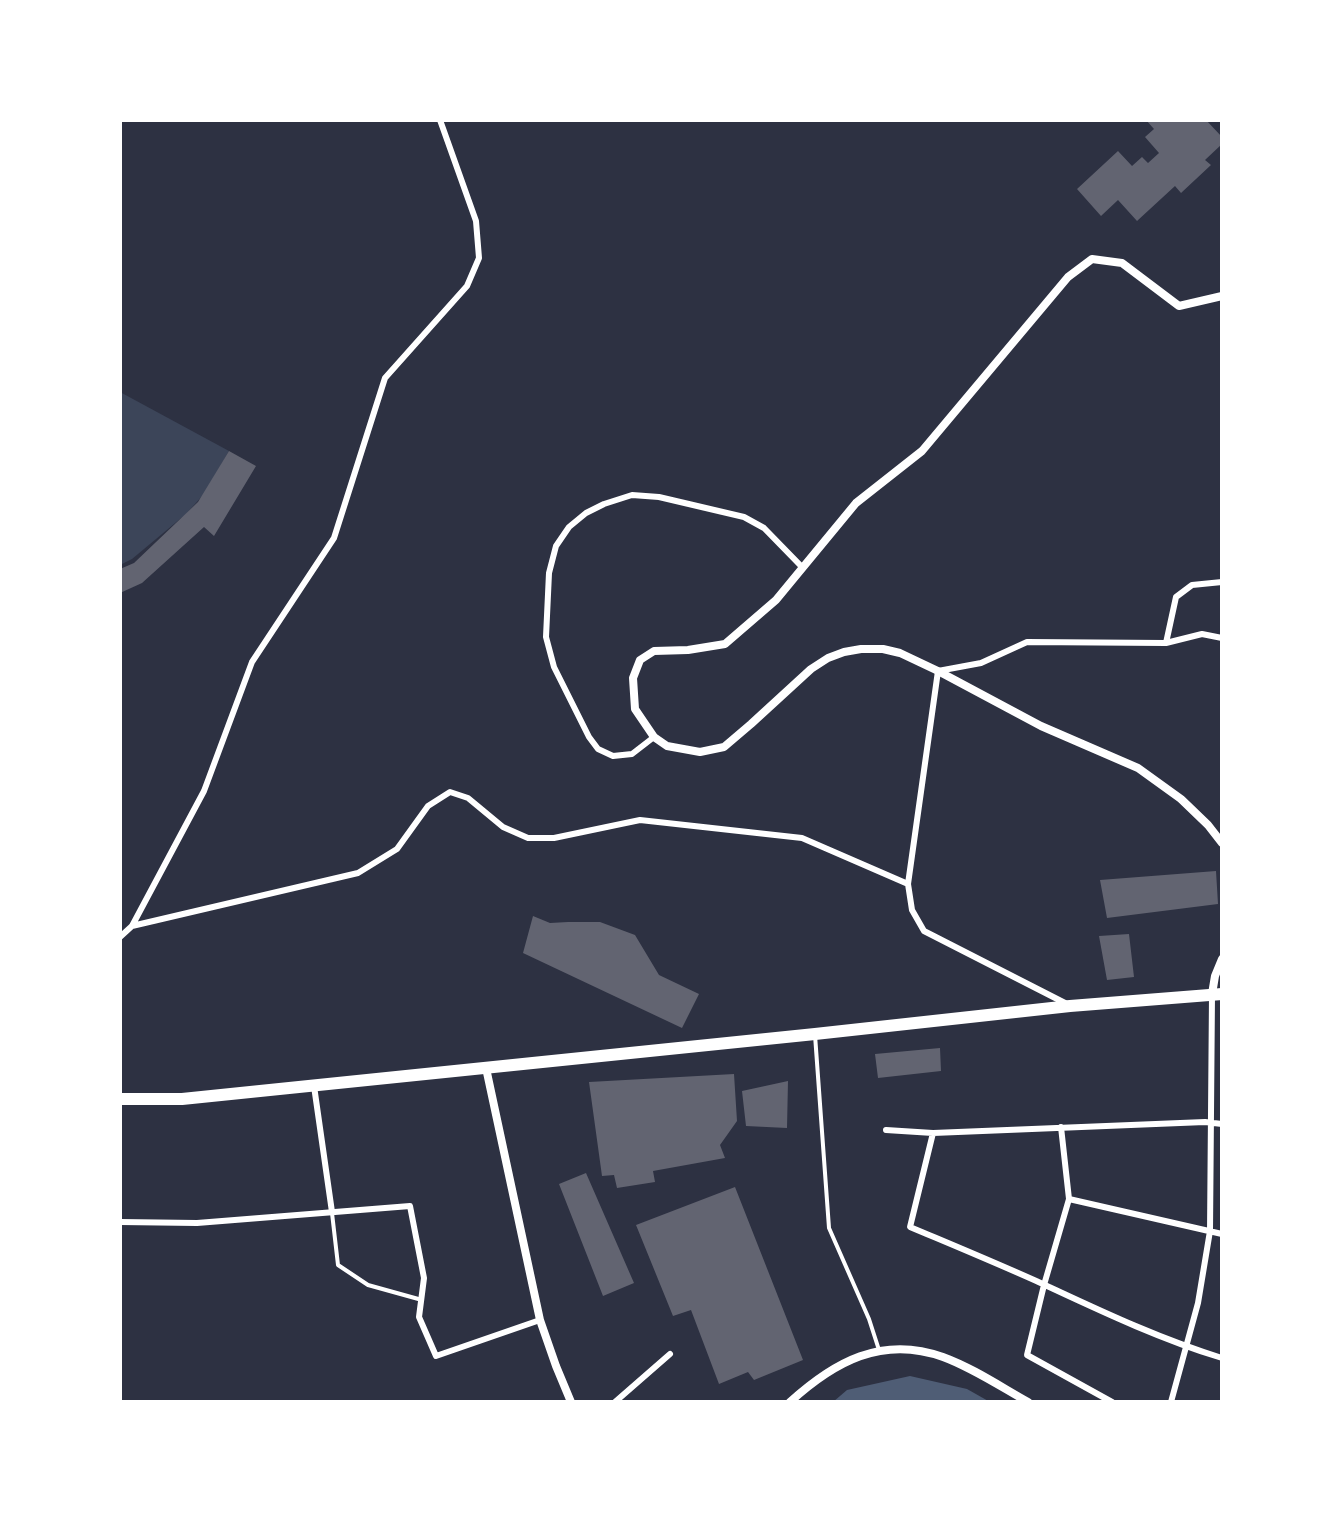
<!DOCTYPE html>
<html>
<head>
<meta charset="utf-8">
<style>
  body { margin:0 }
  #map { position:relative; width:1342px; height:1522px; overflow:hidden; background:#2d3142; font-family:"DM Sans",sans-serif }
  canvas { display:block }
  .frame { position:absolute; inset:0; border:122px solid #fff; pointer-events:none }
</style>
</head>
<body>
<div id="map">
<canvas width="1342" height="1522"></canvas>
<div class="frame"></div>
</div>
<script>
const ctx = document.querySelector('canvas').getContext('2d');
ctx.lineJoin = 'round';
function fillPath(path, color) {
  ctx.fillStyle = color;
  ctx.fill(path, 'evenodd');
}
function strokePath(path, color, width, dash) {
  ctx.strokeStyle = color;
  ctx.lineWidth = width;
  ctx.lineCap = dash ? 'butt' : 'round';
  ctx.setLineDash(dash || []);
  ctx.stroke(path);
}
fillPath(new Path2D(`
  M120,392L229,451L204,494L186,514L132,559L120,565Z`), '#3c4559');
fillPath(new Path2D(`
  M910,1376L967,1389L990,1402H833L847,1390Z`), '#4f5d75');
fillPath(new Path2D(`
  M1146,120H1206L1222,137V144L1205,160L1211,165L1181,193L1175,186L1137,221L1118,200L1101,216L1077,189L1118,151L1132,166L1142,157L1148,163L1159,153L1145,137L1154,129Z
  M229,451L256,466L214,536L204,527L142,583L120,593V569L134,563L198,502Z
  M1216,871L1218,904L1107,918L1100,880Z
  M533,916L550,923L568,922H600L635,935L659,975L699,994L682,1028L523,953Z
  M1129,934L1134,977L1107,980L1099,936Z
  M940,1048L941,1071L878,1078L875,1054Z
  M734,1074L737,1121L720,1145L725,1158L653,1171L655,1182L617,1188L614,1175L602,1176L589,1082Z
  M788,1081L787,1128L746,1126L742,1091Z
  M586,1173L634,1283L603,1296L559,1184Z
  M735,1187L803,1360L754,1380L748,1372L719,1384L691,1310L673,1316L636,1225Z`), '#626471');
strokePath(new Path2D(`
  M815,1035L829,1228L869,1319L879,1350
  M332,1213L338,1265L368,1285L422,1300`), '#fff', 4);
strokePath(new Path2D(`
  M1166,643L1176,597L1192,585L1222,582
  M654,737L632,754L613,756L598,749L589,737L554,667L546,637L549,573L556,546L569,527L586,513L604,504L632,495L659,497L744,517L764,528L802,567
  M132,926L358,873L397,849L428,806L450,792L468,798L503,827L528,838H554L640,820L802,838L908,884
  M120,937L132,926L204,791L252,662L334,538L385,378L467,286L479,258L476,221L440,120
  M1067,1004L924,931L912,910L908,884L938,671L981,663L1027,642L1166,643L1202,634L1222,638
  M314,1086L332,1212
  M1222,1124L1205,1122L933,1133L910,1227C955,1246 1001,1265 1045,1285C1103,1312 1160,1339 1222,1358
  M1061,1127L1069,1199L1222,1234
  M886,1130L933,1133
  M1069,1199L1044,1285L1027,1355L1112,1402
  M120,1222L197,1223L410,1206L424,1278L419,1317L436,1356L540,1320
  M615,1402L670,1354
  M1171,1402L1198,1303L1210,1231L1212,995`), '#fff', 6);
strokePath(new Path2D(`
  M1222,296L1179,306L1122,263L1092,259L1068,277L922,451L856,503L776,600L725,644L688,650L654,651L640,660L633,678L635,709L654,737L667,746L700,752L724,747L751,724L811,669L828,658L844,652L861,649H883L900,653L938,671L1041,726L1138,768L1181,799L1208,825L1222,843
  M1212,994L1215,976L1222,959
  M486,1068L540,1320L556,1366L571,1402
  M790,1402C834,1362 882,1335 943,1357C973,1368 1001,1387 1028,1402`), '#fff', 8);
strokePath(new Path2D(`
  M120,1099H182L815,1034L1070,1006L1222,994`), '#fff', 12);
</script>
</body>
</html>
